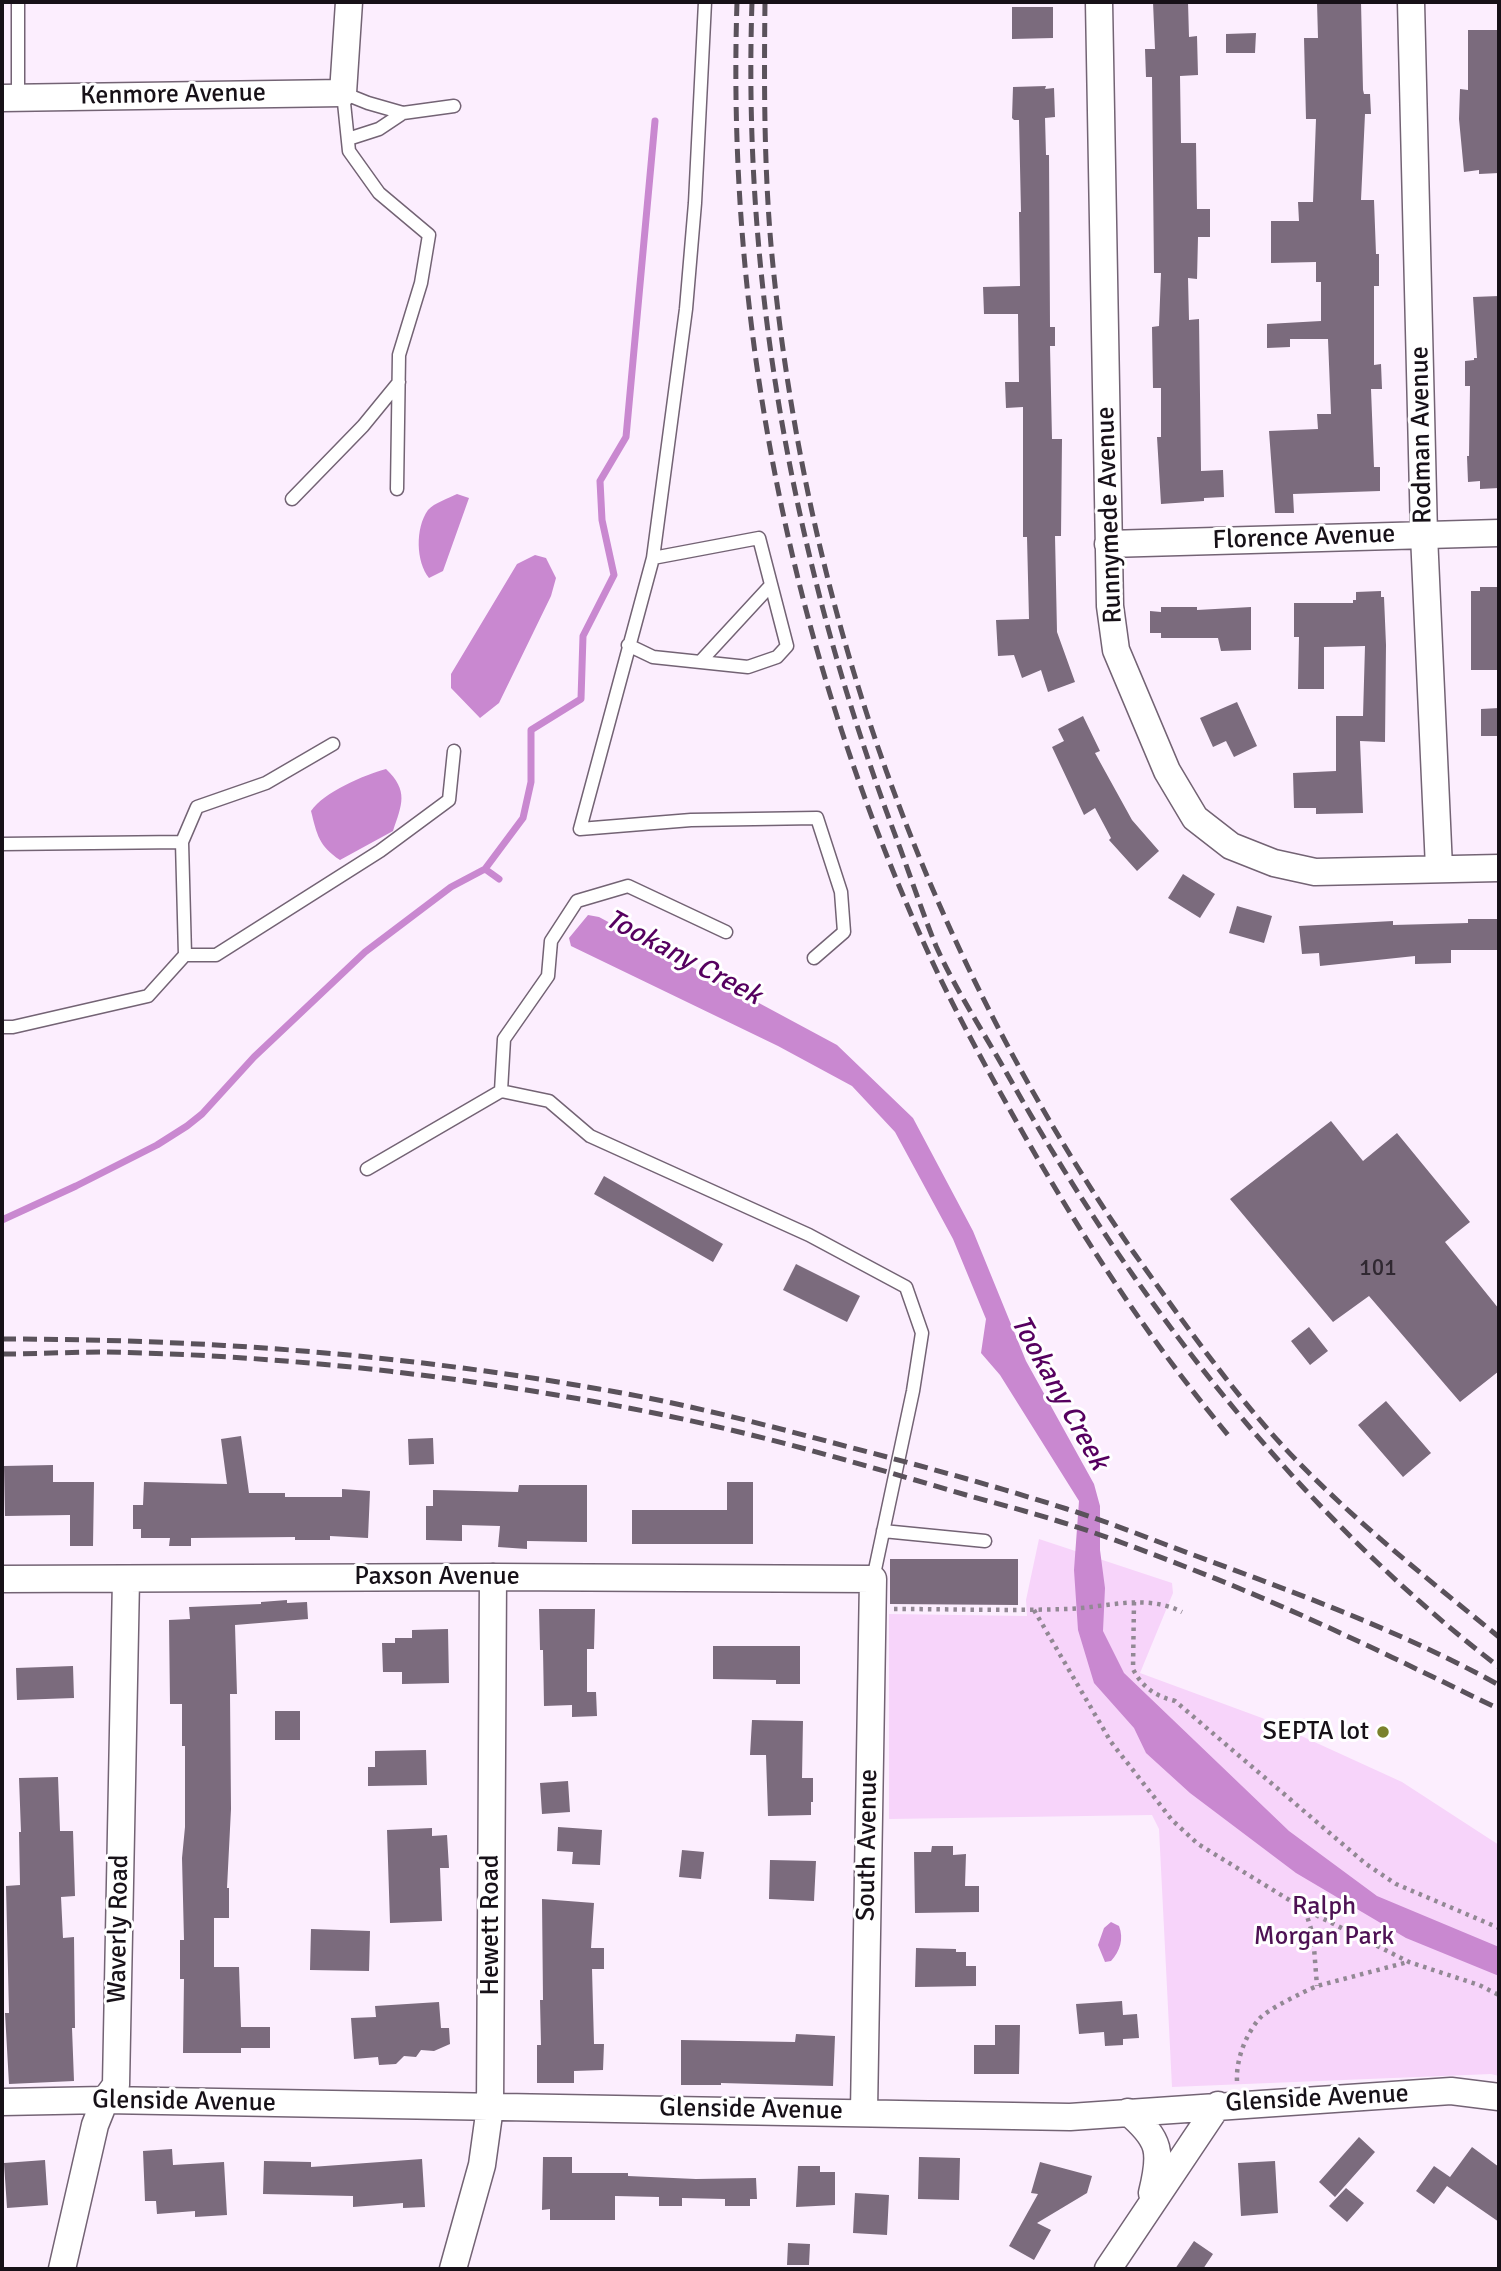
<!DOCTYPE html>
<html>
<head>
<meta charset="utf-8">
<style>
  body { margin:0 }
  #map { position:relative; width:1501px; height:2271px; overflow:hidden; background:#fceefe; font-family:Signika,sans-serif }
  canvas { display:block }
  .frame { position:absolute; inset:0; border:4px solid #171118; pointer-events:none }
</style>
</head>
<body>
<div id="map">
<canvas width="1501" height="2271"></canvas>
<div class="frame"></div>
</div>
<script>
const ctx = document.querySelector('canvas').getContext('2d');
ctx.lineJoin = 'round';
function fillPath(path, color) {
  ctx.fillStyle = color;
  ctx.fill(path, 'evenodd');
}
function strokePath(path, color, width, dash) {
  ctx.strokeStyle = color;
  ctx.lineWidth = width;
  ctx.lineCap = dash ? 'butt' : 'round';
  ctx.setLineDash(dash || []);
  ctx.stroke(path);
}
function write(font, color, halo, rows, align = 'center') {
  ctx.font = font + ' Signika,sans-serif';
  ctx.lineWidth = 6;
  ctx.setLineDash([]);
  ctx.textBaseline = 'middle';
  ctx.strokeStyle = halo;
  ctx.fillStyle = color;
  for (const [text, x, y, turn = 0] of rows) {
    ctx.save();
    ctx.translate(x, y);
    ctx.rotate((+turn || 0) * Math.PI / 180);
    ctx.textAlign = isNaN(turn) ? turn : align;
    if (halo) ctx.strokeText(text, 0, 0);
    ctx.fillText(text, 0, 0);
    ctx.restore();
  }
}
fillPath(new Path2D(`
  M1039,1539L1172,1583L1173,1593L1140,1673L1262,1718L1402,1782L1499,1845V2076L1491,2074L1172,2087L1159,1829L1152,1815L889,1819V1614L1027,1616L1026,1600Z`), '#f7d4fa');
fillPath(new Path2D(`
  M457,494L469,498L443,571L429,578C416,562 415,528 428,510C434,503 449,498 457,494Z
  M535,555L546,558L556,578L551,596L499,703L480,718L451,688V674L517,564Z
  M386,769C409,791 402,804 393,831L340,860C319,846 317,835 311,811C324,792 364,775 386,769Z
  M588,915L599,917L837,1045L913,1118L973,1231L1026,1361L1094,1484L1100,1506V1550L1105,1588L1103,1631L1124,1673L1289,1831L1377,1896L1499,1947V1976L1406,1938L1296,1873L1190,1793L1146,1753L1134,1728L1094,1683L1078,1630L1074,1570L1079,1501L1000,1375L981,1353L986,1319L953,1239L895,1132L852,1086L778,1046L571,946L569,938Z
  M1111,1922L1119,1926C1124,1939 1120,1951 1111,1961L1105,1962L1098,1945L1104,1928Z`), '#c988d0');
strokePath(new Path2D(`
  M485,869L523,818L531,782V730L581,699L583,636L614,575L602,520L600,481L626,437L655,121
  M2,1220L76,1186L157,1145L187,1126L202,1114L254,1057L365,952L451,887L485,869L499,879`), '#c988d0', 7);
fillPath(new Path2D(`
  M1153,2H1188L1189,37L1197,36L1198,75L1180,76L1181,143H1196L1197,209H1210V237H1198L1197,279L1188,278L1189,320L1199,319L1201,471L1223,470L1224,497L1204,498V501L1161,504L1157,437H1161V388H1153L1152,327L1159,326L1161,273H1154L1152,77H1146L1145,49H1155Z
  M1317,2H1361L1363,90L1364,94H1370L1371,114H1365L1361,200H1374L1376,254H1379V286H1374V365L1381,364L1382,389H1371L1374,467H1380V491L1293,494L1294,513H1275L1269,431L1318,429L1317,414H1331L1328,339H1290V347L1267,348V324L1321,321V282H1316V262L1271,263V221H1299L1298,202H1313L1316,119H1306L1304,38H1318Z
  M1012,7H1053V38L1012,39Z
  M1468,30H1499V173L1479,174V170L1464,172L1459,119L1460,89L1468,90Z
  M1256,33L1255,53H1226V34Z
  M1046,86L1045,89L1054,88L1055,117L1045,118L1046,155H1049L1050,327H1055V346H1050L1052,439H1062L1061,536H1055L1057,632L1075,682L1048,692L1041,670L1022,678L1014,655L998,656L996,620L1029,619L1027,537H1023V407L1006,408L1005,382H1019L1018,314H984L983,287L1020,286L1019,212H1021L1019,120H1014L1012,118L1013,87Z
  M1499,296V488L1480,489V481L1468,482L1467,456H1469L1470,386H1465V361L1474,360V358H1477L1473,297Z
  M1480,587H1499V670H1471V591H1480Z
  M1381,591V597H1384L1386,645L1385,742L1360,741L1363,813L1316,814V808H1294L1293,773L1336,771V716H1363L1365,646L1324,647V689H1298L1299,637H1294V603H1353V600H1356V592Z
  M1161,607H1197V610L1251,607V650L1221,651L1218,638H1161V633H1150V611L1161,612Z
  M1237,702L1257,746L1234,757L1226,741L1213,747L1200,718Z
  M1499,708V736H1481V709Z
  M1083,716L1100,751L1095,753L1132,820L1159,851L1137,871L1109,840L1111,838L1095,808L1084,815L1052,747L1064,741L1058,729Z
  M1183,874L1215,894L1200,918L1168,898Z
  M1237,906L1272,916L1264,943L1229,933Z
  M1468,919H1499V950H1451V963L1415,964V956L1320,966L1319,953L1302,954L1299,926L1393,921V925L1468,923Z
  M1331,1121L1363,1161L1397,1133L1470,1222L1445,1242L1499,1309V1371L1460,1402L1369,1296L1333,1322L1230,1199Z
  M604,1176L723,1244L713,1262L594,1194Z
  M796,1264L860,1296L847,1322L783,1290Z
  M1309,1327L1328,1351L1310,1365L1291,1341Z
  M1386,1401L1431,1453L1403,1477L1358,1425Z
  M241,1436L249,1493H285V1497H342V1489L370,1491L368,1538L330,1536V1540H295V1537L191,1538V1546H169L170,1538H141V1529H133V1505H143L144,1482L227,1484L221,1439Z
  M433,1438L434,1464L409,1465L408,1439Z
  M53,1465V1482H94L93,1546H70V1515L5,1516L4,1466Z
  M727,1482H753V1544H632V1510H727Z
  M519,1485H587V1542L527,1541V1549L498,1547L500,1526L462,1525V1541L426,1540V1506H433V1490L518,1492Z
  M890,1559H1018V1605L890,1604Z
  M287,1600V1603L307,1602L308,1619L235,1625L237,1694H230L231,1809L227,1888H229V1918H214V1967H239L241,2027H270V2048H241V2053H183L184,1979H180V1940H184L182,1858L185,1827V1746H182V1704H170L169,1620L190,1619L189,1607L261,1604V1602Z
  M539,1609H595L594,1649H587V1692H596L597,1716L572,1717V1705L544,1706L543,1650H540Z
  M448,1629L449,1683L402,1684V1672H383L382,1643H395V1638H412V1630Z
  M713,1646H800V1684H776V1680L713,1679Z
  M73,1666L74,1698L17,1700L16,1668Z
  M275,1711H300V1740H275Z
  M752,1720L803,1721L802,1778H813V1802H811V1815L768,1816L766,1755H750Z
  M426,1750L427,1785L368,1786V1767H375V1751Z
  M58,1777L60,1831H73L75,1896L61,1897L63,1938L74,1937L75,2028H72L74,2081L9,2084L5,2013H9L6,1886L20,1885L19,1832H21L19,1778Z
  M568,1781L570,1812L542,1814L540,1783Z
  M558,1827L602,1830L600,1865L572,1864L573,1852L557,1851Z
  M432,1828V1836L447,1835L449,1868H440L442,1921L390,1923L387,1830Z
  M932,1846H953V1855L966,1854L965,1886H979V1912L915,1913L914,1852H931Z
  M682,1850L704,1852L701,1879L679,1877Z
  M770,1860L816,1861L814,1901L769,1899Z
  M542,1899L594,1903L591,1948H604V1969H592L594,2044H604L603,2070L574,2071V2083H537V2045H541L540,2000H543Z
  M311,1929L370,1931L369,1971L310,1970Z
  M916,1948L956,1949V1952H966V1966H976V1986L915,1987Z
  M1122,2001L1123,2015L1137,2014L1139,2038L1123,2039V2045L1105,2046L1104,2032L1079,2034L1076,2004Z
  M439,2002L441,2028H449L450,2044L434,2051L421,2050L416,2057L404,2056L396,2064L379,2065L378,2057L354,2059L351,2018L376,2017L375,2006Z
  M995,2025H1020L1019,2074H974V2045H995Z
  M796,2034L835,2036L833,2086L721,2083V2085H681V2040L795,2042Z
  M1359,2137L1375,2152L1335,2197L1319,2182Z
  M1472,2147L1499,2167V2222L1447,2186L1434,2204L1416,2191L1434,2166L1450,2177Z
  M172,2149L173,2165L224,2162L227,2215L195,2217V2211L157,2214L156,2201H145L143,2151Z
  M543,2157H572V2173H628V2176L696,2179L756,2178L757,2199H750V2206H725V2199L682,2198V2206H659V2197L615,2196V2220H550V2209L542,2210Z
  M919,2157L960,2158L959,2200L918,2199Z
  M422,2159L425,2207L403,2208V2203L353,2207V2196L263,2194L264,2161L311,2162V2167Z
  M45,2160L48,2205L7,2208L4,2163Z
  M1275,2161L1278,2213L1241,2216L1238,2163Z
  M1040,2162L1092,2176L1087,2193L1037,2223L1051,2230L1034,2260L1009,2246L1038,2194L1031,2193Z
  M798,2166H820V2172H835V2205L796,2207Z
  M1346,2188L1364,2203L1347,2222L1329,2206Z
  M855,2193L889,2195L887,2235L853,2233Z
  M1194,2241L1213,2254L1203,2269H1175Z
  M788,2243L810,2244L809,2265H787Z`), '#7b6b7d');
const service = new Path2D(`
  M18,2V98
  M705,2L695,203L686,309L653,558L580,829L691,820L817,818L841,892L844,932L814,958
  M348,139L379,129L403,113
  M397,489L399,355L421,283L429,235L379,193L349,151L343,93L368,103L403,113L454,106
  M292,499L363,426L399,382
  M628,645L653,657L748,667L777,657L787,646L759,538L653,558
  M700,662L771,585
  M182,842L197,807L266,783L333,744
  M2,844L182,842L185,955L148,996L13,1027H2
  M185,955H216L380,851L449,800L454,751
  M501,1091L504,1039L548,976L551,941L577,901L628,886L726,932
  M367,1169L501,1091L549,1101L590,1136L809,1235L906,1287L922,1333L913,1391L873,1579
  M883,1531L985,1541`);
const minor = new Path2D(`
  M1099,2L1110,606L1116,650L1167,771L1195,818L1231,846L1274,863L1315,872L1499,868
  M1411,2L1424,535L1439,868
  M2,98L343,93L349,2
  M1108,544L1499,533
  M2,1579L493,1577L873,1579L864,2111
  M2,2102L105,2100L1070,2117L1451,2091L1499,2097
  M1128,2112C1161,2140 1162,2152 1152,2193
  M62,2269L95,2125L105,2100L116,2085L126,1579
  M453,2269L482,2165L490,2107L493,1577
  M1108,2269L1218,2105`);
strokePath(service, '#736374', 15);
strokePath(minor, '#736374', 29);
strokePath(new Path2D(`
  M1134,1602L1133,1669C1142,1687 1155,1696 1175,1701L1366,1864L1396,1884L1499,1928
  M894,1609C951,1609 1009,1611 1066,1609C1105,1608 1145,1593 1182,1612
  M1034,1610L1111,1742L1172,1820L1198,1844L1304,1909L1409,1962L1479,1985L1499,1995
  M1305,1910L1313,1935L1317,1986
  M1237,2081C1236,2060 1245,2036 1259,2019C1268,2009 1303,1992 1317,1986L1408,1962`), '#928894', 4.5, [3.5, 5]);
strokePath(service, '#fff', 12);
strokePath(minor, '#fff', 26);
strokePath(new Path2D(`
  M737,2C726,330 794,662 932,961C957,1015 986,1067 1015,1119C1078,1231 1146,1336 1228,1435
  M752,2C742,292 797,577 900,848C912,881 923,914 936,946C956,991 986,1036 1010,1079C1136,1302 1295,1510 1499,1667
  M765,2C764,82 764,164 771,245C804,608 926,953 1134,1253C1187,1327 1243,1408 1308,1472C1368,1532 1434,1584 1499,1637
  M2,1339C202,1339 401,1354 599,1389C684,1403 766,1425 849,1447C922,1466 995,1486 1067,1509C1109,1522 1150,1539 1191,1554C1296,1593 1401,1631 1499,1685
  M2,1354C36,1354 70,1352 103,1352C285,1355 475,1377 654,1413C754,1433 851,1461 949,1490C986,1501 1024,1510 1061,1522C1103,1535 1145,1551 1186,1567C1293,1608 1396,1659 1499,1709`), '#5a525b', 5, [14, 7]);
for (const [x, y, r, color] of [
  [1383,1732,7,"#7a812c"]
]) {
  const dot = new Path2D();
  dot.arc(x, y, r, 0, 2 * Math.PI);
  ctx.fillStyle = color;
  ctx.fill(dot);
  strokePath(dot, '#fff', 2.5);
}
write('23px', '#302831', null, [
  ["101",1378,1269]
]);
write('26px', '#171118', '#fff', [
  ["Kenmore Avenue",173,95,-1],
  ["Rodman Avenue",1422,435,-91],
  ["Runnymede Avenue",1110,515,-92],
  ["Florence Avenue",1304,538,-2],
  ["Paxson Avenue",437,1577],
  ["South Avenue",868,1845,-89],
  ["Hewett Road",491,1925,-90],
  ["Waverly Road",119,1929,-89],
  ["Glenside Avenue",1317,2099,-3],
  ["Glenside Avenue",184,2102,1],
  ["Glenside Avenue",751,2110,1]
]);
write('26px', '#171118', '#fff', [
  ["SEPTA lot",1369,1732]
], 'right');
write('26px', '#4e1254', '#fff', [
  ["Ralph",1324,1907],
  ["Morgan Park",1324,1937]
]);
write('italic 28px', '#56005f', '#fff', [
  ["Tookany Creek",683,958,28],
  ["Tookany Creek",1059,1393,61]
]);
</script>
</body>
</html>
